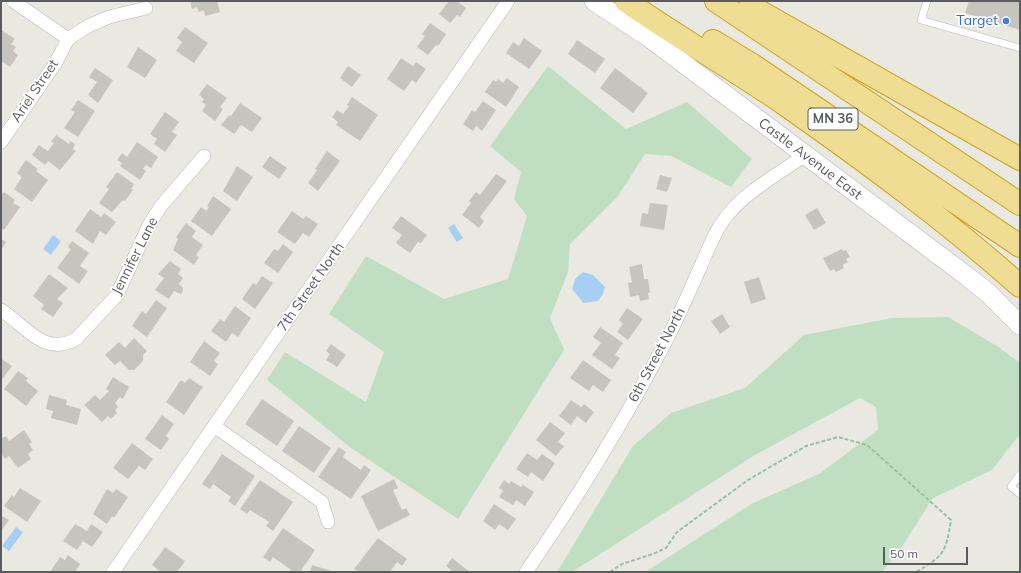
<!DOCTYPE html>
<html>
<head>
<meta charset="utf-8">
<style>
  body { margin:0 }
  #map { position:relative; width:1021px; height:573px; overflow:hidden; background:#eae9e1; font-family:Mulish,sans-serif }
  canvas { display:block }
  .frame { position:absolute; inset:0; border:2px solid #595c60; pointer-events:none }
  .scale { position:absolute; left:883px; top:547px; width:85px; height:18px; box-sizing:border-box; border:2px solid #595c60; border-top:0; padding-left:5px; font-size:12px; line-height:14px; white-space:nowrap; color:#595c60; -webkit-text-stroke:3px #fff; paint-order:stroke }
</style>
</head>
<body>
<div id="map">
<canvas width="1021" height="573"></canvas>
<div class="frame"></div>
<div class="scale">50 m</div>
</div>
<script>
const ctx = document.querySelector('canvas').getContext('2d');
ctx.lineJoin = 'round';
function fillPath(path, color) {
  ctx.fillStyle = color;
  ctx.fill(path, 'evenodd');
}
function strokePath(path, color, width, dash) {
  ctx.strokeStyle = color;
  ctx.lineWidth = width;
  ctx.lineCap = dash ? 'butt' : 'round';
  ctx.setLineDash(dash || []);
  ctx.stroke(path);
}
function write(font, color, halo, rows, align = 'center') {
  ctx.font = font + ' Mulish,sans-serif';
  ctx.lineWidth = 3.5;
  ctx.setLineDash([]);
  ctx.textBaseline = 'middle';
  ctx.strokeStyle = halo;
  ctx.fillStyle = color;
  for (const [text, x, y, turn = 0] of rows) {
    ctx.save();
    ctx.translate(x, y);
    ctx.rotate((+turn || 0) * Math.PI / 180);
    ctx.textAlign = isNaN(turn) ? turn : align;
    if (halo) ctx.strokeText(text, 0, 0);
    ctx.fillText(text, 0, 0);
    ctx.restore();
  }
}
fillPath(new Path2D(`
  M548,66L626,129L687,102L752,159L731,187L671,156L645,154L618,196L570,244L568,272L550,318L564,350L458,519L351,448L267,380L285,352L366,402L384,352L329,314L366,256L444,299L508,279L527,216L514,199L521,172L490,146Z
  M948,317L997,346L1020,363V434L992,470L933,498L900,550L882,572H645L753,503L819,474L878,430L876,407L860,398L755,455L572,572H557L633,446L671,413L745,388L804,335L892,318Z`), '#c0dfc2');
fillPath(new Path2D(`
  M454,224L463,238L457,242L448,228Z
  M53,235L61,241L51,255L43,249Z
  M583,272L593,275L605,287L603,294L598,301L583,303L572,289L575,279Z
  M16,527L23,532L9,551L2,546Z`), '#a7cef4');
fillPath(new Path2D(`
  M190,1H217L220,12L205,16L204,10L199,12L197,7L192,9Z
  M449,1H457L466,8L460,17L457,15L450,23L439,14Z
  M969,1H1020V30L965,13Z
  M430,23L446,34L438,46L436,45L428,55L417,47L425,36L422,34Z
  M185,27L208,43L194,63L176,51L182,42L177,38Z
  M1,30L15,39L11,44L16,47L13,51L18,55L10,67L1,61Z
  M524,38L542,51L529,69L506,53L513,42L519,46Z
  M577,40L605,59L595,73L568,54Z
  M138,47L157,60L145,78L127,67Z
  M401,58L413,66L416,62L426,69L416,83L412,80L404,91L387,79Z
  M348,66L361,75L352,87L340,78Z
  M95,68L113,80L98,103L88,95L97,82L89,77Z
  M615,68L648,93L633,113L600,88Z
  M507,78L519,87L506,107L485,92L493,80L496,82L498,79L503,83Z
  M207,84L227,98L220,107L223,109L215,121L202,111L206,105L202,102L204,99L199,95Z
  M352,97L378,115L360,141L336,125L338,122L332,117L337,110L343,114L349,106L347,105Z
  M78,100L95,111L78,137L64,128L75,112L71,110Z
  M483,101L496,110L482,131L476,126L473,131L463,124L472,110L475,112Z
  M240,103L262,118L252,132L241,125L234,134L221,125L229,115L231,116Z
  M165,112L179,122L172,132L177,135L165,152L154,144L157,139L150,134Z
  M56,135L69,144L70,141L75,144L73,149L76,151L60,170L48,161L45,165L32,155L39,145L48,151L54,143L51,142Z
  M137,142L158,157L151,168L146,165L143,169L146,171L140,180L120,166L122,163L117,160L122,153L127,157Z
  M327,151L340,161L318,191L308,183L317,170L315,169Z
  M270,156L287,168L279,179L262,167Z
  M26,160L38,169L36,171L48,180L32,202L14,189L22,177L17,173Z
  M237,166L253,177L237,201L223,191Z
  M117,172L134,184L131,189L133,190L125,201L123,200L112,212L99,203L109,189L106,187Z
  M496,174L507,181L480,217L484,221L479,228L462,215L471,203L469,201L476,192L480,195Z
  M660,175L672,178L667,192L656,189Z
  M4,192L15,200L13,203L20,207L4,230L1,228V196Z
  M213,196L231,209L212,236L191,221L201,207L206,211L209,207L207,206Z
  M650,203L668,205L664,230L640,226L642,213L648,214Z
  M817,208L826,223L814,230L805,215Z
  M90,209L101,217L104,213L116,222L106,235L100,231L93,244L75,231Z
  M292,211L303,219L306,216L318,224L309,237L303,233L295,244L277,232Z
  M401,216L427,235L421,243L418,242L410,253L396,243L402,235L392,228Z
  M186,223L196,231L192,237L203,245L196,255L199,257L194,265L173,250L178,239L176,237Z
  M1,239L6,242L1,250Z
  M72,241L89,253L80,266L88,271L79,284L57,268L71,249L68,247Z
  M283,244L293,252L278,273L264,263L274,249L278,251Z
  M842,249L843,251L846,250L850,257L846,259L848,262L843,265L844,268L836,272L834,269L830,271L823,258Z
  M170,261L181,269L178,274L183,278L179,284L183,288V291L181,294L174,291L169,299L155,290L164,278L158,274Z
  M642,264L644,279H648L650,292L648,293L649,299L640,301L639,295L630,297L628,283L632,282L629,267Z
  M49,274L68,288L57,299L63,303L53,317L41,309L44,305L33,296Z
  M262,276L273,283L255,309L242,299L253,283L256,285Z
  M759,277L766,299L751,304L744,282Z
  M156,300L167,308L147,337L132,326L142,311L146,314Z
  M235,306L251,318L238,337L232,333L226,342L211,331L220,319L224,322Z
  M627,308L643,319L628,340L617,332L623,324L619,320Z
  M722,314L730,327L720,334L711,321Z
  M600,327L623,343L615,355L620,358L612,369L592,355L601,343L593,337Z
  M134,338L147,351L143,355V361L134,370H129L120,361L115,365L105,355L119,342L125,348Z
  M204,341L220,353L214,361L218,364L210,376L190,362Z
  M331,344L346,355L337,367L326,360L330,354L326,351Z
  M2,359L12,366L1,381V361Z
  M583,360L611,380L603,392L593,385L589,391L570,378Z
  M18,371L28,378L26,381L38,391L26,406L4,389Z
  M113,377L129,387L123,399L120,397L115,403L118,407L115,410L117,413L111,419L108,416L102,422L84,405L95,395L100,400L109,391L106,389Z
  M189,378L203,387L184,415L166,402L181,380L185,383Z
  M49,395L67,400L66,405L81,409L77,425L51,418L53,411L46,409Z
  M262,399L294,421L277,446L245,424Z
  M571,400L581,407L584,404L594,412L586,423L577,416L571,425L559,416Z
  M162,415L174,424L166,436L169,439L161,450L145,439Z
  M550,422L565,433L558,442L564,446L556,456L536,440Z
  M299,426L331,448L314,473L282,451Z
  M24,430L32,442L29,444L33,450L28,454L31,459L18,468L9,456L5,459L1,453V439L6,436L9,441Z
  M132,443L153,459L145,470L139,466L128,479L113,468Z
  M339,447L346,452L343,457L361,470L364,465L371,470L351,499L318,477Z
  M527,453L537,460L542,454L555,463L543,481L531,472L528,477L516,469Z
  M222,454L255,476L235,506L228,501L231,497L213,484L210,489L202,484Z
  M394,479L398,488L393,490L402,510L406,508L410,515L378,531L361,496Z
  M260,480L293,502L273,531L266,526L269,522L250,510L247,514L240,509Z
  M504,480L509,484L511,481L521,487L523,485L534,492L525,506L516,500L513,505L499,497L503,491L499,488Z
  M20,488L41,501L27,522L4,506L12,495L14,497Z
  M107,489L113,493L116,489L128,497L114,518L112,516L107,524L93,514Z
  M494,504L516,519L508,530L499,524L495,530L483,521Z
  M1,515L9,520L1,531Z
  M75,524L87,531L91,524L103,532L92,547L83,541L77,550L63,541Z
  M283,528L315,550L300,572H290L291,570L273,557L270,562L263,557Z
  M378,538L407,559L402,566L397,562L390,572H359L354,569Z
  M165,547L185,561L177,572H161L152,565Z
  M68,555L80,564L75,572H50L60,557L65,560Z
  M452,558L470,572H450L451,570L446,566Z
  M312,565L335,572H310Z`), '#c6c4be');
const lane = new Path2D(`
  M927,1L921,20L1020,48
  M1020,474L1011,487L1020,494`);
const street = new Path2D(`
  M13,1L68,39
  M1,142L55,64L68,39L88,26L109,17L146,8
  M1,310C26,326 44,357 76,339L117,295L149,225L161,206L204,156
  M214,426L322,502L328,522
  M113,572L508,1
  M526,572C578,497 625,420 667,339C679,316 689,292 700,268C708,250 714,232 726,217C746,191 779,174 805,155`);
const secondary = new Path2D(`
  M594,1L647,36L968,277L988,293L1020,325`);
const highway = new Path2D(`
  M626,1C677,37 732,68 783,103C864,160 946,220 1020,286
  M716,1L1020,204
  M750,6L1020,159
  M713,41L754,66L1020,246`);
strokePath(lane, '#b3b6ba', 8);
strokePath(street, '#b3b6ba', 14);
strokePath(secondary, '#b2b5ba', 20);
strokePath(highway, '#d0a31b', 24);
strokePath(new Path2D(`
  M610,572L622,564L653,554L666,548L677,532L748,480L806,446L838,437L867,445L951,520C946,552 944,556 916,572`), '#9abfa7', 2, [4, 2]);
strokePath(lane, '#fff', 7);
strokePath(street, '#fff', 13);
strokePath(secondary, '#fff', 19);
strokePath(highway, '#efdd93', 22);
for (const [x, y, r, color] of [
  [1006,21,4,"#3f7fe0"]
]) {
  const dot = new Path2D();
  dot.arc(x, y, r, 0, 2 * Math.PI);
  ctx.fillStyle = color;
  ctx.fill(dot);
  strokePath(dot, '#fff', 1.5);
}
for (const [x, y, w] of [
  [833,119,50]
]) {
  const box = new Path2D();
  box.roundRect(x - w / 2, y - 11, w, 22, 3);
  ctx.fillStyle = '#fff';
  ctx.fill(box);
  strokePath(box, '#595c60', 1);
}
write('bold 13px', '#595c60', null, [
  ["MN 36",833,119]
]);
write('14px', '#366cbe', '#fff', [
  ["Target",998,21]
], 'right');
write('14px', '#595c60', '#fff', [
  ["Ariel Street",35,91,-56],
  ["Castle Avenue East",810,159,37],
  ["Jennifer Lane",135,256,-63],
  ["7th Street North",311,287,-55],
  ["6th Street North",657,355,-62]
]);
</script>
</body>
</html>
